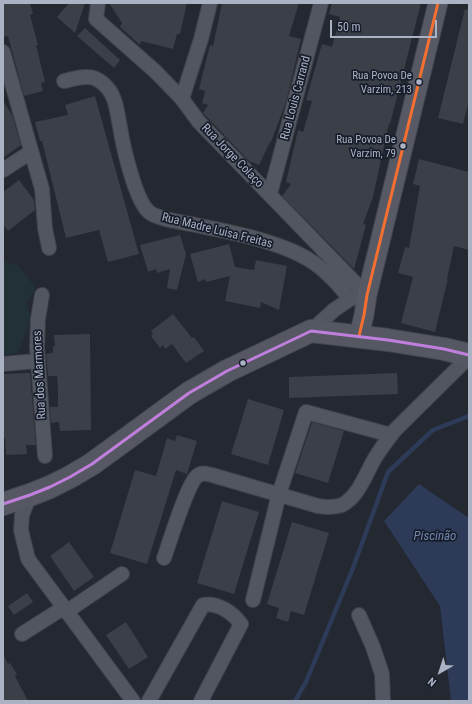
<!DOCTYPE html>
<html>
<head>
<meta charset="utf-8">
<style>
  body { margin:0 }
  #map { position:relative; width:472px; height:704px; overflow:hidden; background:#242830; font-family:"Roboto Condensed",sans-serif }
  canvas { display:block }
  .frame { position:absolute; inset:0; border:4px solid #abb2c4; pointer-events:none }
  .north { position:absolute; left:420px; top:652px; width:40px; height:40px; -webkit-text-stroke:3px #171d2b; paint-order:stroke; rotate:219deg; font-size:11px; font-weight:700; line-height:16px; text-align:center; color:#abb2c4 }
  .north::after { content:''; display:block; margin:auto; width:14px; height:18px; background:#abb2c4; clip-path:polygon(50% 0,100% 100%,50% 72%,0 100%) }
  .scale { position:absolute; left:330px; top:20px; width:107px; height:18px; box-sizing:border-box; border:2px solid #abb2c4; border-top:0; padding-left:5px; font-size:12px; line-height:14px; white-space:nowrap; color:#abb2c4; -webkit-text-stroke:3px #171d2b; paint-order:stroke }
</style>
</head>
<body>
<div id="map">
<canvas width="472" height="704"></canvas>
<div class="frame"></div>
<div class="north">N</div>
<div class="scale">50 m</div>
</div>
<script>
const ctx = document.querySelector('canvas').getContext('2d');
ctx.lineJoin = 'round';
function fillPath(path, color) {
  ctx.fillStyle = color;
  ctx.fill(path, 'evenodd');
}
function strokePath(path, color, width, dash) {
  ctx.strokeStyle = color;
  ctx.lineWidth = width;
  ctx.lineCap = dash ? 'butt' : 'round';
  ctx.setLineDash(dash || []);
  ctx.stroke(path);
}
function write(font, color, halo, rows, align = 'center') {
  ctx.font = font + ' "Roboto Condensed",sans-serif';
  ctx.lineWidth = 3.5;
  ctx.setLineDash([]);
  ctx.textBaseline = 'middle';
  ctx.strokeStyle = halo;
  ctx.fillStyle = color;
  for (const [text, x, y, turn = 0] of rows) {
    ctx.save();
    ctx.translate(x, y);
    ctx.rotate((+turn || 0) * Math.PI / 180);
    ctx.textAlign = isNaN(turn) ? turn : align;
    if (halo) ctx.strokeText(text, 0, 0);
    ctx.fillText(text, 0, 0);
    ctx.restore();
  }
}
fillPath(new Path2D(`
  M3,261L18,265L36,288L27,303L31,318L18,353L3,355Z`), '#213136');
fillPath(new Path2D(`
  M419,484L469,518V701H451L440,606L384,521Z`), '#2d3b58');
strokePath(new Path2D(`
  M295,701L306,682L353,568L388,472L433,430L469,416`), '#2d3b58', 4.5);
fillPath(new Path2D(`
  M3,3H30L33,14L30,15L38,45H36L45,82L41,83L43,91L24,96L8,36L3,37Z
  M69,3H85L75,33L57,17Z
  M109,3H187L180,34H177L173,49L141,41L140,45L120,27L122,23Z
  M222,3H299L289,36L301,39L286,102L271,142H270L259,165L249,161L203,113L208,105L202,103L205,91L199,89L210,45L213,46Z
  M332,3H421L390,124L389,123L373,197L363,224L366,225L354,269L282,196L291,184L286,182L298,130L303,132L312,101L306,100L322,44L332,47L340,17L329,14Z
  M465,9L469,10V100L463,124L438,118Z
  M85,28L120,60L114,68L77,36Z
  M95,96L139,254L108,262L99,230L66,238L42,141H40L35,122L68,115L65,105Z
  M3,101L12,115L21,145L3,158Z
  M419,159L469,172V250L454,246L447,279H448L435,332L401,323L413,277L398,273L405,247L409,248L420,186L413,184Z
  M19,180L34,200L35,210L8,231L3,225V192Z
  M180,235L186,254L177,290L167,288L170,269L157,273L156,269L148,272L140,245Z
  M229,244L235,267L254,270L256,260L287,266L279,310L261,302L260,308L225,301L230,276L206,282V279L198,282L190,254Z
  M173,314L192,338L194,337L204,351L186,363L172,344L165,349L163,345L160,348L151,336L153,334L151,331Z
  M90,334L91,430L60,431L59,422L51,423L50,407H58V391L57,376H48L46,354L53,353V346H55L54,335Z
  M30,373L36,445H26L27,454L6,455L5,437H3V374Z
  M397,373L398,394L289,398V377Z
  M248,399L284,410L268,465L231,454Z
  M312,422L344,431L328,483L295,473Z
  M177,435L197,441L187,474L176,470L147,564L110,553L135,470L156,476L167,438L175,441Z
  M222,501L259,512L234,594L197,583Z
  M292,522L329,533L304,615L291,611L288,622L276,618L279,608L267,604Z
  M69,542L94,577L74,591L50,556Z
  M27,593L33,602L14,615L8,606Z
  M126,622L148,657L129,669L106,635Z
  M3,654L8,664L10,663L17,674L15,676L28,701H3Z`), '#3b3f47');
const minor = new Path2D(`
  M98,3L96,19L156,72L182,99L199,122L234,158L367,295L350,299L334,310L311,331
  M3,52L42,189L45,228L49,248
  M64,81C73,79 85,75 94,78C102,81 110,89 113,97C117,106 118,117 120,127C123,146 135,200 149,212C159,220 183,222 196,225C231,232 282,242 311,261C327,271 339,285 350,299
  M182,99L201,39L210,3
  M3,170L31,152
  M270,194L321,3
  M42,295L38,319L37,347L45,456
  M3,364L37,361
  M30,495L22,515L21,530L28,559L133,701
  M164,558C170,541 187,485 197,476C202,472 207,474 212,475L318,506C325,507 334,508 342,505C359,496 366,473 375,458C381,448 388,439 395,430L469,357
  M253,600L279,494L306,412L391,435
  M66,612L122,574
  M359,615L373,647L382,674L383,701
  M22,634L63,608
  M149,701L203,605C218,602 233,613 241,624L201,701`);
const secondary = new Path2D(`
  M359,336L364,315L367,295L438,3`);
const primary = new Path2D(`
  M3,504L30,495L50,487L70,477L92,464L189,393L227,371L311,331L388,340L444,349L469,355`);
strokePath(minor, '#404249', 16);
strokePath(secondary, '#404249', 21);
strokePath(primary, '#41454d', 24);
strokePath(minor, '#525660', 14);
strokePath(secondary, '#575a64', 19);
strokePath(primary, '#555862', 22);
strokePath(new Path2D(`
  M359,336L364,315L367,295L438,3`), '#f46f30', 3);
strokePath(new Path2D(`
  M3,504L30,495L50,487L70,477L92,464L189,393L227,371L311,331L388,340L444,349L469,355`), '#c07fdc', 3);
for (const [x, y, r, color] of [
  [419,82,3.5,"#abb2c4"],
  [403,146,3.5,"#abb2c4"],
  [243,363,3.5,"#abb2c4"]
]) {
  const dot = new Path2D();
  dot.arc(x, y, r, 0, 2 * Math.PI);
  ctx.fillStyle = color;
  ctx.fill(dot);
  strokePath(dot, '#171d2b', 1.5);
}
write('11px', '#abb2c4', '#171d2b', [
  ["Rua Povoa De",412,76],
  ["Varzim, 213",412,90],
  ["Rua Povoa De",396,140],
  ["Varzim, 79",396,154]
], 'right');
write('12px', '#abb2c4', '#171d2b', [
  ["Rua Louis Carrand",296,98,-75],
  ["Rua Jorge Colaço",232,156,46],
  ["Rua Madre Luisa Freitas",217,231,14],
  ["Rua dos Marmores",40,375,-93]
]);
write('italic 13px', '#7186af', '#171d2b', [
  ["Piscinão",435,537]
]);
</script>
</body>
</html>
